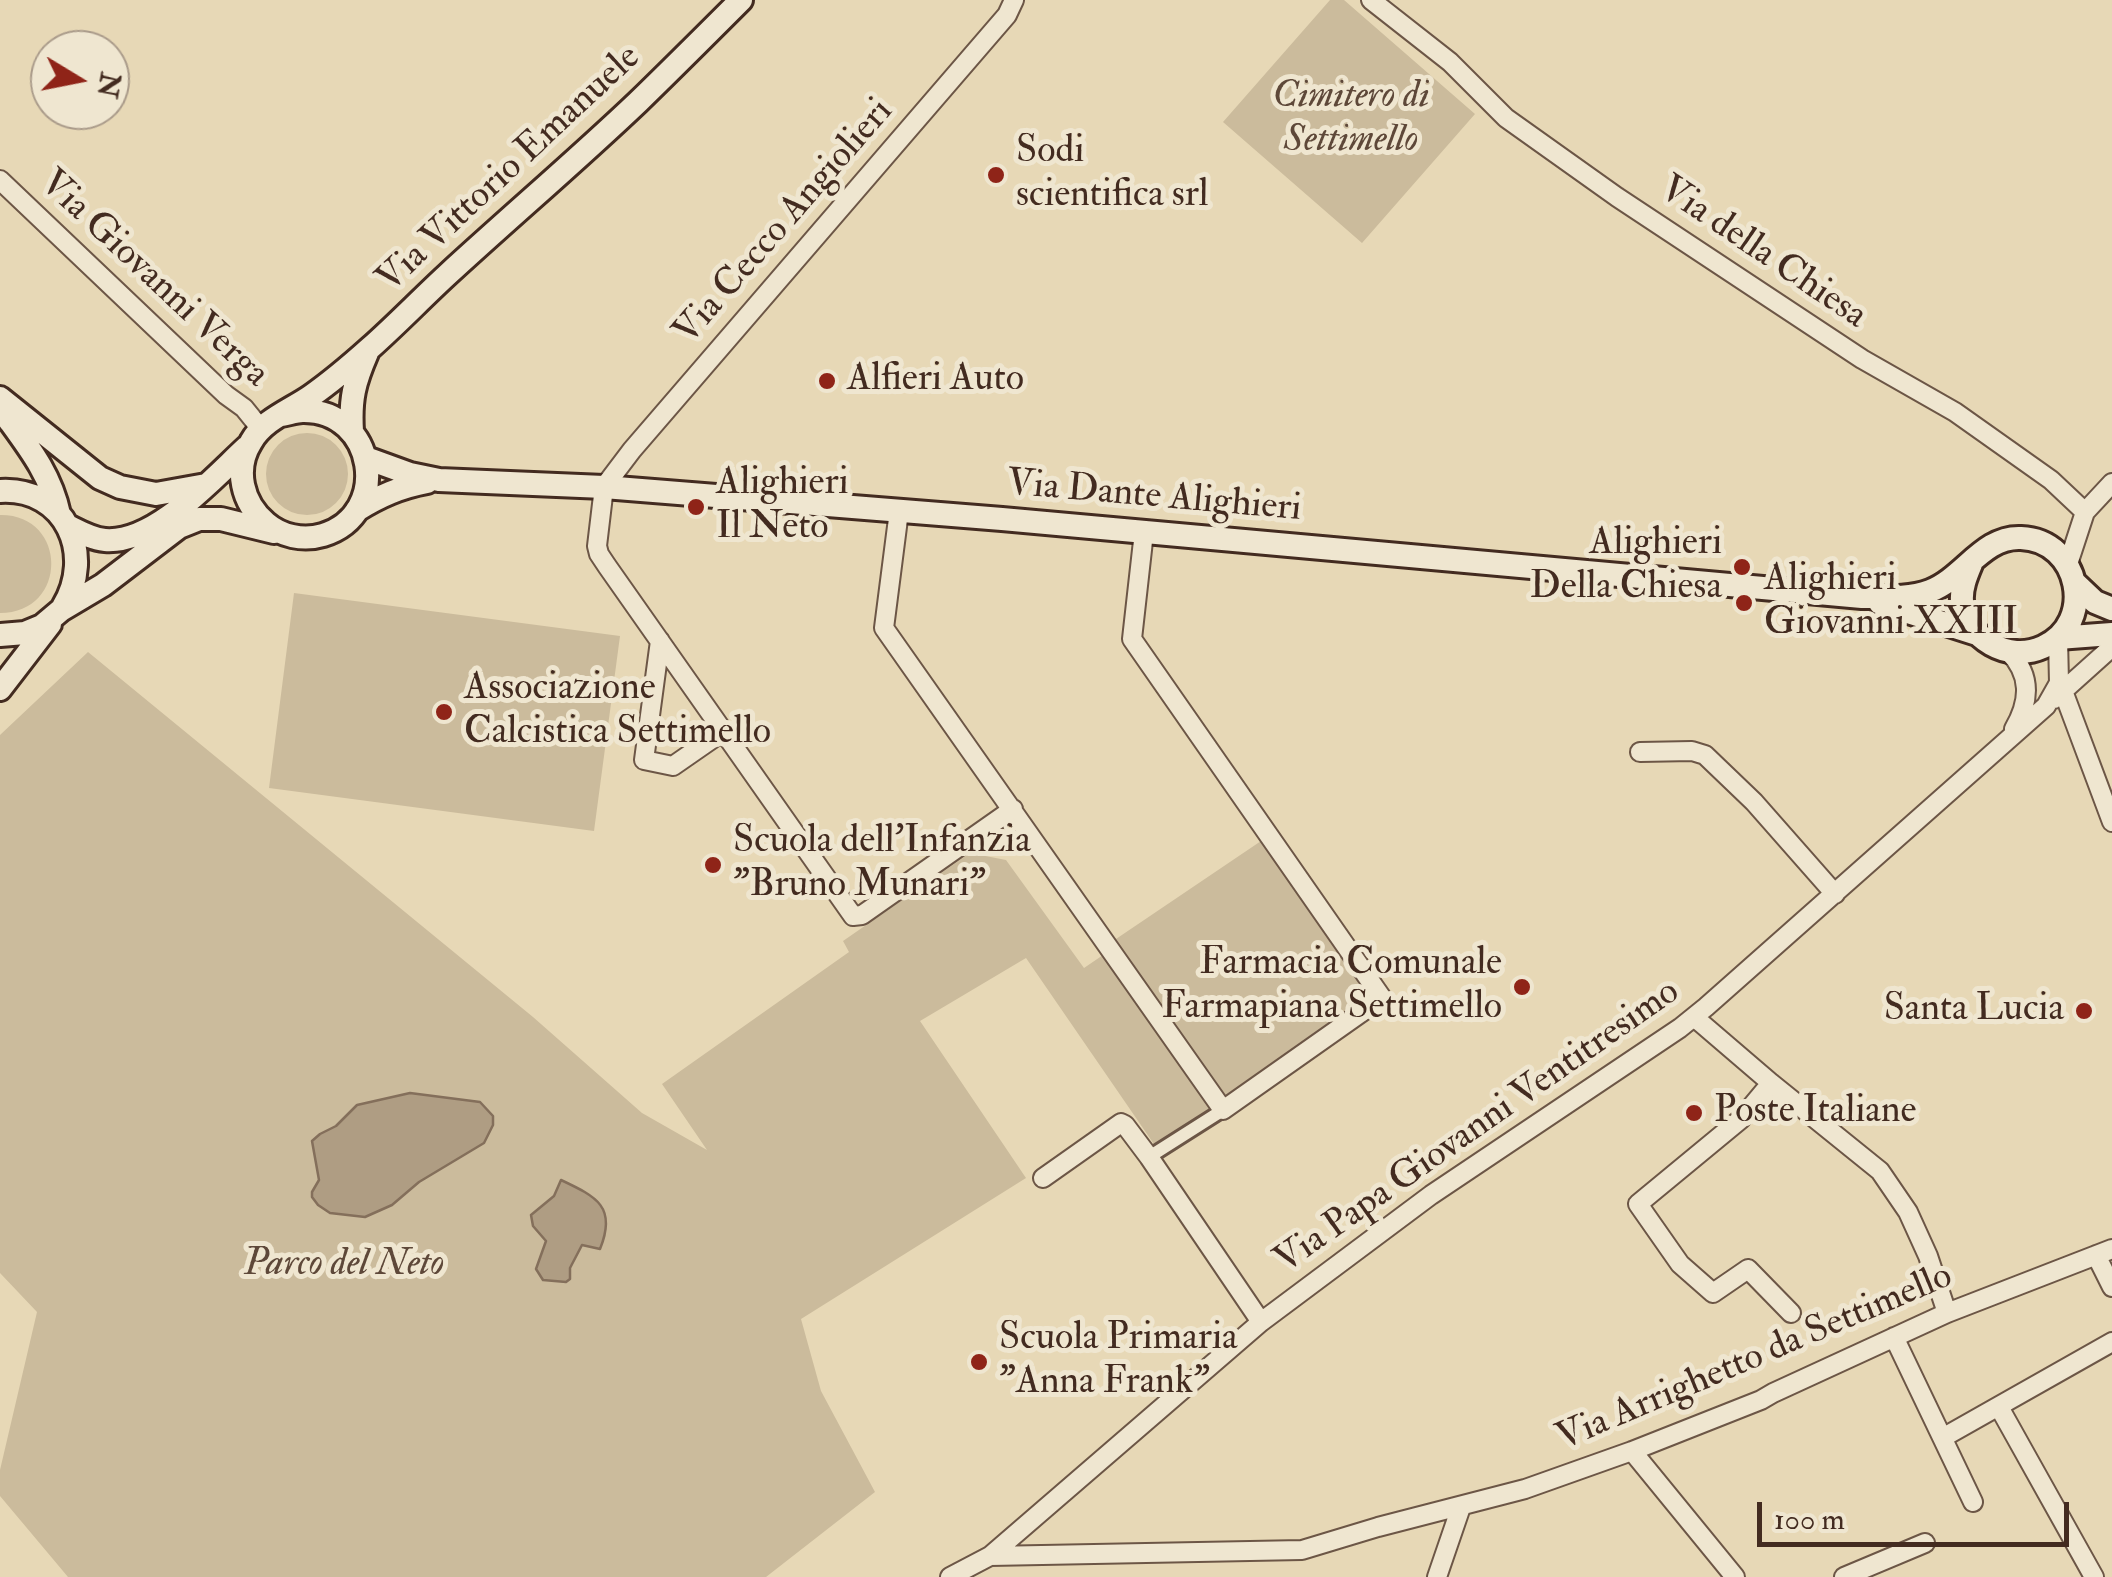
<!DOCTYPE html>
<html>
<head>
<meta charset="utf-8">
<style>
  body { margin:0 }
  #map { position:relative; width:2112px; height:1577px; overflow:hidden; background:#e7d8b6; font-family:"IM FELL Double Pica",serif }
  canvas { display:block }
  .north { position:absolute; left:30px; top:30px; width:100px; height:100px; box-sizing:border-box; background:#efe6d0; border:2px solid #aa9b8a; border-radius:50%; rotate:100deg; font-size:28px; font-weight:700; line-height:40px; text-align:center; color:#432b20 }
  .north::after { content:''; display:block; margin:auto; width:35px; height:45px; background:#8f2418; clip-path:polygon(50% 0,100% 100%,50% 72%,0 100%) }
  .scale { position:absolute; left:1757px; top:1502px; width:312px; height:45px; box-sizing:border-box; border:5px solid #432b20; border-top:0; padding-left:12px; font-size:30px; line-height:35px; white-space:nowrap; color:#432b20; -webkit-text-stroke:8px #efe6d0; paint-order:stroke }
</style>
</head>
<body>
<div id="map">
<canvas width="2112" height="1577"></canvas>
<div class="north">N</div>
<div class="scale">100 m</div>
</div>
<script>
const ctx = document.querySelector('canvas').getContext('2d');
ctx.lineJoin = 'round';
function fillPath(path, color) {
  ctx.fillStyle = color;
  ctx.fill(path, 'evenodd');
}
function strokePath(path, color, width, dash) {
  ctx.strokeStyle = color;
  ctx.lineWidth = width;
  ctx.lineCap = dash ? 'butt' : 'round';
  ctx.setLineDash(dash || []);
  ctx.stroke(path);
}
function write(font, color, halo, rows, align = 'center') {
  ctx.font = font + ' "IM FELL Double Pica",serif';
  ctx.lineWidth = 10;
  ctx.setLineDash([]);
  ctx.textBaseline = 'middle';
  ctx.strokeStyle = halo;
  ctx.fillStyle = color;
  for (const [text, x, y, turn = 0] of rows) {
    ctx.save();
    ctx.translate(x, y);
    ctx.rotate((+turn || 0) * Math.PI / 180);
    ctx.textAlign = isNaN(turn) ? turn : align;
    if (halo) ctx.strokeText(text, 0, 0);
    ctx.fillText(text, 0, 0);
    ctx.restore();
  }
}
fillPath(new Path2D(`
  M1330,0H1344L1475,114L1362,243L1223,122Z
  M266 474a41 41 0 1 1 82 0a41 41 0 1 1-82 0Z
  M0,515C68,514 69,613 0,613Z
  M294,593L620,636L594,831L269,788Z
  M88,652L533,1017L642,1113L707,1150L662,1084L849,952L843,941L970,853L1006,860L1084,968L1106,953L1212,1108L1156,1147L1026,958L920,1021L1026,1178L801,1319L821,1391L875,1492L766,1577H68L0,1496V1470L37,1312L0,1273V735Z
  M1264,839L1370,991L1369,999L1229,1096L1222,1095L1113,941Z`), '#cbbb9c');
const water = new Path2D(`
  M410,1093L480,1102L493,1116V1125L484,1143L419,1182L392,1205L365,1217L330,1213L318,1205L312,1197V1192L319,1180L312,1141L320,1134L336,1126L357,1105Z
  M561,1180C597,1197 617,1207 600,1249L582,1245L570,1268V1279L566,1282L543,1280L536,1269L546,1241L533,1226L531,1215L554,1196Z`);
fillPath(water, '#af9d83');
strokePath(water, '#846f5b', 2.5);
const pedestrian = new Path2D(`
  M1149,1157L1223,1110`);
const minor = new Path2D(`
  M1371,0L1450,62L1506,118L1617,197L1862,359L1955,412L2051,480L2085,512
  M0,180L226,395L244,408L261,429
  M899,511L884,628L1223,1110L1382,998L1132,639L1144,532
  M2068,564L2085,512L2112,483
  M660,641L644,760L673,766L722,732
  M2008,651C2032,675 2030,701 2014,729
  M2063,691L2112,822
  M2054,699L2112,647
  M1640,752L1692,751L1705,755L1754,802L1835,894
  M1013,809L862,915L853,916L607,566L599,554L597,546L604,487L632,450L1007,15L1014,0
  M1694,1017L1771,1083L1880,1171L1908,1212L1928,1256L1947,1313
  M1771,1083L1741,1119L1638,1204L1680,1264L1713,1293L1748,1269L1791,1313
  M1043,1178L1121,1123L1125,1125L1149,1157L1261,1322
  M2096,1255L2112,1287
  M1894,1337L1973,1502
  M1999,1407L2094,1577
  M1944,1437L2112,1342
  M1632,1451L1735,1577
  M990,1556L1302,1550L1378,1527L1525,1489L1632,1451L1761,1400L1773,1393L1947,1313L2112,1249
  M950,1577L990,1556L1261,1322L1431,1195L1680,1028L1706,1007L2046,706L2059,683L2058,638
  M1437,1577L1461,1507
  M1844,1577L1925,1543`);
const secondary = new Path2D(`
  M0,398L100,478L120,487L156,494L206,485
  M1,409C26,444 50,472 59,514
  M281,415C288,414 296,411 303,411C376,410 392,514 323,535C303,541 281,536 266,523C242,503 234,469 251,442C263,420 291,410 311,396C331,382 351,365 370,348C396,325 421,299 447,275C510,217 576,161 638,102C673,68 707,34 741,0
  M352,431C350,399 354,383 367,353
  M366,458L410,474L439,480L604,487L1002,519L1862,597C1884,597 1909,599 1930,591C1964,578 1983,536 2021,538C2080,540 2097,623 2043,647C2008,663 1967,639 1962,601C1961,588 1966,576 1971,564
  M0,491C66,487 95,555 63,607
  M357,510C380,496 400,487 427,482
  M68,526C80,532 92,539 105,540C155,544 213,478 247,447
  M2076,584L2095,602L2112,609
  M1880,603L1977,634
  M0,635L25,633L42,626L61,610L103,585L179,527L199,519H221L274,532
  M2058,638L2112,634
  M0,689L50,624`);
strokePath(pedestrian, '#6c5646', 18);
strokePath(minor, '#6c5646', 22);
strokePath(secondary, '#432b20', 28);
strokePath(pedestrian, '#efe6d0', 12);
strokePath(minor, '#efe6d0', 18);
strokePath(secondary, '#efe6d0', 22);
for (const [x, y, r, color] of [
  [996,175,10,"#8f2418"],
  [827,381,10,"#8f2418"],
  [696,507,10,"#8f2418"],
  [1742,567,10,"#8f2418"],
  [1744,603,10,"#8f2418"],
  [444,712,10,"#8f2418"],
  [713,865,10,"#8f2418"],
  [1522,987,10,"#8f2418"],
  [2084,1011,10,"#8f2418"],
  [1694,1113,10,"#8f2418"],
  [979,1362,10,"#8f2418"]
]) {
  const dot = new Path2D();
  dot.arc(x, y, r, 0, 2 * Math.PI);
  ctx.fillStyle = color;
  ctx.fill(dot);
  strokePath(dot, '#efe6d0', 4);
}
write('italic 38px', '#5e4839', '#efe6d0', [
  ["Cimitero di",1351,98],
  ["Settimello",1351,142],
  ["Parco del Neto",344,1266]
]);
write('38px', '#432b20', '#efe6d0', [
  ["Sodi",1016,153],
  ["scientifica srl",1016,197],
  ["Alfieri Auto",847,381],
  ["Alighieri",716,485],
  ["Il Neto",716,529],
  ["Alighieri",1722,545,"right"],
  ["Della Chiesa",1722,589,"right"],
  ["Alighieri",1764,581],
  ["Giovanni XXIII",1764,625],
  ["Associazione",464,690],
  ["Calcistica Settimello",464,734],
  ["Scuola dell'Infanzia",733,843],
  ["\"Bruno Munari\"",733,887],
  ["Farmacia Comunale",1502,965,"right"],
  ["Farmapiana Settimello",1502,1009,"right"],
  ["Santa Lucia",2064,1011,"right"],
  ["Poste Italiane",1714,1113],
  ["Scuola Primaria",999,1340],
  ["\"Anna Frank\"",999,1384]
], 'left');
write('38px', '#432b20', '#efe6d0', [
  ["Via Vittorio Emanuele",510,170,-43],
  ["Via Cecco Angiolieri",785,223,-49],
  ["Via della Chiesa",1762,254,34],
  ["Via Giovanni Verga",153,280,43],
  ["Via Dante Alighieri",1154,498,5],
  ["Via Papa Giovanni Ventitresimo",1478,1128,-35],
  ["Via Arrighetto da Settimello",1755,1359,-23]
]);
</script>
</body>
</html>
